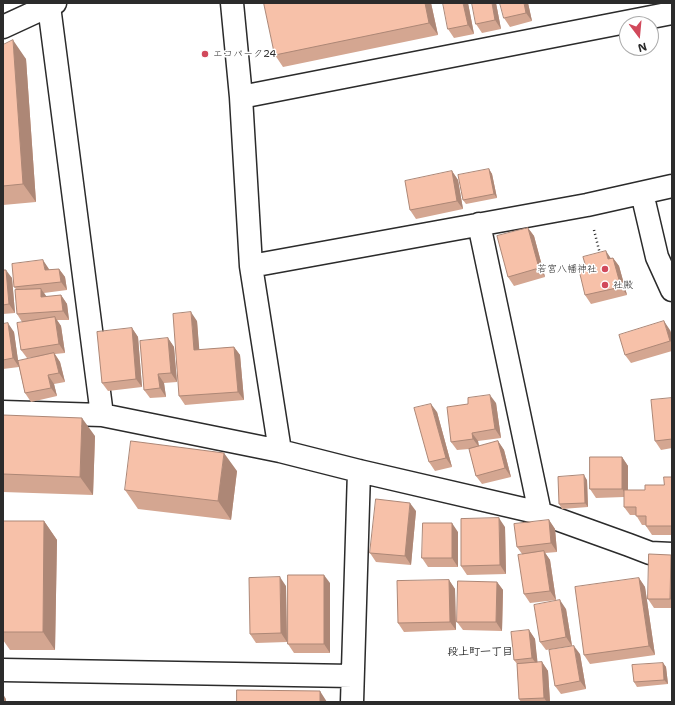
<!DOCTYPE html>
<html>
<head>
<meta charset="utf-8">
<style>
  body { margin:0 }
  #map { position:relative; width:675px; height:705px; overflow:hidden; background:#fff; font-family:"Shantell Sans",sans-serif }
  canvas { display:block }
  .frame { position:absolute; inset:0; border:4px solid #2b2b2b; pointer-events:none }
  .north { position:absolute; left:619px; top:16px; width:40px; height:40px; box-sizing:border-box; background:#fff; border:1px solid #aaa; border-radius:50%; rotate:164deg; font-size:11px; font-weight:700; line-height:16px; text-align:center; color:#2b2b2b }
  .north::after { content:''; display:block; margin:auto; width:14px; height:18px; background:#d1495b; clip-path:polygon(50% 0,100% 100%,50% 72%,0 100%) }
</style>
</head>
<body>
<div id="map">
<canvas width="675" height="705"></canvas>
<div class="frame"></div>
<div class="north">N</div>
</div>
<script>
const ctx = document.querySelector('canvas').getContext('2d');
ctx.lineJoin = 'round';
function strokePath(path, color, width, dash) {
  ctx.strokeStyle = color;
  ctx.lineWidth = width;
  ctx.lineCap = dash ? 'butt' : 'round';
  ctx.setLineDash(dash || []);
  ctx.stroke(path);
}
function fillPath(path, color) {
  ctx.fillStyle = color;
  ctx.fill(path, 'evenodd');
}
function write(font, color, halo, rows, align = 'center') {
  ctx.font = font + ' "Shantell Sans","Klee One",sans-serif';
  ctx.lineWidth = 3;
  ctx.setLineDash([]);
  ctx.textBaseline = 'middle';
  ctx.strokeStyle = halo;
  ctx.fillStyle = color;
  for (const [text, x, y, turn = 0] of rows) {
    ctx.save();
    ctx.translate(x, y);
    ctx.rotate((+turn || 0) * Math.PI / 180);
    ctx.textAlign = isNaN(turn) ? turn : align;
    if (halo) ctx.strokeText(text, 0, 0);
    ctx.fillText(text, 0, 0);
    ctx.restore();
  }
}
const street = new Path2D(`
  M232,3L241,97L251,266L280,451
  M49,6L102,415
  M3,27L55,3
  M241,97L672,13
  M642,193L657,257L672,290
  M479,224L540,513
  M251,266L587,205L672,186
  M3,412L102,415L280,451L359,471L540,513L629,545L650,553L672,554
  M3,670L352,676
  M352,702L359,471`);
strokePath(street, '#2b2b2b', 25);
strokePath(new Path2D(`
  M594,230L600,254`), '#2b2b2b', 2.5, [1, 3]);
strokePath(street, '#fff', 22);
fillPath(new Path2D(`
  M264,3H431L438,35L283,67L275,55Z
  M468,3L474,34L454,38L448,29Z
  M496,3L501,29L482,33L476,24Z
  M528,3L532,21L510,27L504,18Z
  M3,45L26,59L36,202L3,205Z
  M489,169L492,174L497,198L466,204L463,200Z
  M452,171L458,180L463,209L416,219L410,210Z
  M528,228L534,236L545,277L514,286L508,277Z
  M611,258H613L619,266L627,295L591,304L585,295Z
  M49,269V270L59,269L65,277L67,290L44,293L46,297L61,295L67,304L69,320H57L61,326L65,353L55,354L60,362L65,382L54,384L57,396L31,402L25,393L19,367L3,369V324L14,332L18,361L37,357L27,358L21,350L22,322L17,314V290L14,287Z
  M3,270L12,278L15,313L3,314Z
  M197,321L199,350L234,347L240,355L244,400L185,405L179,396Z
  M132,328L138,337L142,387L108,391L102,383Z
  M670,330L672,336V351L631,363L625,355Z
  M168,338L174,347L177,382L164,383L166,397L150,398L144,390Z
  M672,398V448L661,450L655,441Z
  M496,403L501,438L478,441L479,446L498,441L504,450L511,477L482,484L476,476L469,449L457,450L451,442Z
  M437,412L452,467L435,471L429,462Z
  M3,415L95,436L93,495L3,492Z
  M622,457L628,466V490H645L664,485L672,477V535H652L646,526V525H642L636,515H630L624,507V497L596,498L590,489Z
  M237,471L231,520L138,509L125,490Z
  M587,480L588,507L562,509L559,504Z
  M416,511L411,565L376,562L370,553Z
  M549,520L555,529L557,552L545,553L550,560L556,600L530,603L524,594L522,554L517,547Z
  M3,521H44L57,540L55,650H10L3,640Z
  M505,527L506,574L467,575L461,566Z
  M458,532V567H428L422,558Z
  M672,556V608H654L648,599Z
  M639,578L645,587L655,655L590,664L584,655Z
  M449,580L455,589L456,630L404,632L398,623Z
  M497,582L503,590L502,631L463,630L457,622Z
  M330,583V653H294L288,644Z
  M286,586L287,642L256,643L250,634Z
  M566,609L572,646L546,650L540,642Z
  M529,630L535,639L537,663L542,662L548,671L550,702H521L519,699L517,664L514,660Z
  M580,654L586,689L561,694L555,686Z
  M663,663L666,667L668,684L637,687L634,682Z`), '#d4a691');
fillPath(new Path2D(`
  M425,3H431L438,35L429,23Z
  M463,3H468L474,34L468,25Z
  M492,3H496L501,29L495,20Z
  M524,3H528L532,21L526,13Z
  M13,40L26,59L36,202L23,184Z
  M489,169L492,174L497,198L494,194Z
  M452,171L458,180L463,209L457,201Z
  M528,228L534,236L545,277L539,268Z
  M606,251L612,260L608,259Z
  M613,258L619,266L627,295L621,287Z
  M43,260L49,269L51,279L45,270Z
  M59,269L65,277L67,290L61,282Z
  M6,270L12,278L15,313L9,304Z
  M41,289L47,297H41Z
  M61,295L67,304L69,320L63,311Z
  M191,312L197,321L200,358L194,350Z
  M55,317L61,326L65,353L59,344Z
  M664,321L670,330L672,336V343L670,341Z
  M8,323L14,332L19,367L13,358Z
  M132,328L138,337L142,387L136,379Z
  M168,338L174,347L177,382L171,373Z
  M234,347L240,355L244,400L238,392Z
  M54,353L60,362L65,382L59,373Z
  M158,374L164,383L166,397L160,388Z
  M48,375L54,384L57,396L51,388Z
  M490,395L496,403L501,438L495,429Z
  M431,404L437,412L452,467L446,458Z
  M82,418L95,436L93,495L80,477Z
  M472,433L478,441L479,447L473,439Z
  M498,441L504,450L511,477L505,468Z
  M224,453L237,471L231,520L218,501Z
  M622,457L628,466V497L622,489Z
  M584,475L587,480L588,507L585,503Z
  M410,503L416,511L411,565L405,556Z
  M499,518L505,527L506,574L500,565Z
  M549,520L555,529L557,552L551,543Z
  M44,521L57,540L55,650L43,632Z
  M452,523L458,532V567L452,558Z
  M544,551L550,560L556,600L550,591Z
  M671,555L672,556V601L670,599Z
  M324,575L330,583V653L324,644Z
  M280,577L286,586L287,642L281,633Z
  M639,578L645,587L655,655L649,646Z
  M449,580L455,589L456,630L450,622Z
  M497,582L503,590L502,631L496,622Z
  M560,600L566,609L572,646L566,637Z
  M529,630L535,639L538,666L532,658Z
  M574,646L580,654L586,689L580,681Z
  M542,662L548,671L550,702H547L544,698Z
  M663,663L666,667L668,684L664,680Z
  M320,691L327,702H320Z
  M3,694L6,699V702H3Z`), '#ad8776');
const building = new Path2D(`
  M264,3H425L429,23L275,55Z
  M443,3H463L468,25L448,29Z
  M472,3H492L495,20L476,24Z
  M500,3H524L526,13L504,18Z
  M13,40L23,184L3,186V45Z
  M489,169L494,194L463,200L458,175Z
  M452,171L457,201L410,210L405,181Z
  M528,228L539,268L508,277L497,236Z
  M606,251L608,259L613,258L621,287L585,295L578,266L585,264L583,257Z
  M43,260L45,270L59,269L61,282L14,287L12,264Z
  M3,270H6L9,304L3,305Z
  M41,289V297L61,295L63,311L17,314L15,290Z
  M191,312L194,350L234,347L238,392L179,396L173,314Z
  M55,317L59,344L21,350L17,323Z
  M664,321L670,341L625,355L619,335Z
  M8,323L13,358L3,360V324Z
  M132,328L136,379L102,383L97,332Z
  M168,338L171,373L158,374L160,388L144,390L140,341Z
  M54,353L59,373L48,375L51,388L25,393L18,361Z
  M490,395L495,429L472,433L473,439L451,442L447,407L468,404V398Z
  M672,398V439L655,441L651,400Z
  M431,404L446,458L429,462L414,408Z
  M3,415L82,418L80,477L3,474Z
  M131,441L224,453L218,501L125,490Z
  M498,441L505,468L476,476L469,449Z
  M590,457H622V489H590Z
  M584,475L585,503L559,504L558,477Z
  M664,477H672V526H646V516H636V507H624V490H645V485H664Z
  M376,499L410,503L405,556L370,553Z
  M499,518L500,565L461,566V519Z
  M549,520L551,543L517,547L514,524Z
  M3,521H44L43,632H3Z
  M423,523H452V558H422Z
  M544,551L550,591L524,594L518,555Z
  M649,554L671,555L670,599H648Z
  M288,575H324V644H288Z
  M280,577L281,633L250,634L249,578Z
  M639,578L649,646L584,655L575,587Z
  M449,580L450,622L398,623L397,581Z
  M458,581L497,582L496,622H457Z
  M560,600L566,637L540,642L534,605Z
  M529,630L532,658L514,660L511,632Z
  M574,646L580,681L555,686L549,650Z
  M542,662L544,698L519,699L517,664Z
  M663,663L664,680L634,682L632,665Z
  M237,690L320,691V702H237Z`);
fillPath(building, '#f7c1a9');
strokePath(building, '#ad8776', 1);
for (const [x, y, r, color] of [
  [205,54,4,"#d1495b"],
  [605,269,4,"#d1495b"],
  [605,285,4,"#d1495b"]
]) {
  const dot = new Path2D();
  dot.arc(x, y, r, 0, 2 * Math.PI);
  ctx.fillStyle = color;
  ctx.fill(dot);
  strokePath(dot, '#fff', 1.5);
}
write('10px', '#2b2b2b', '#fff', [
  ["エコパーク24",213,54],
  ["若宮八幡神社",597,269,"right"],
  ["社殿",613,285]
], 'left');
write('bold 11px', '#2b2b2b', '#fff', [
  ["段上町一丁目",480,652]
]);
</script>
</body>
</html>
